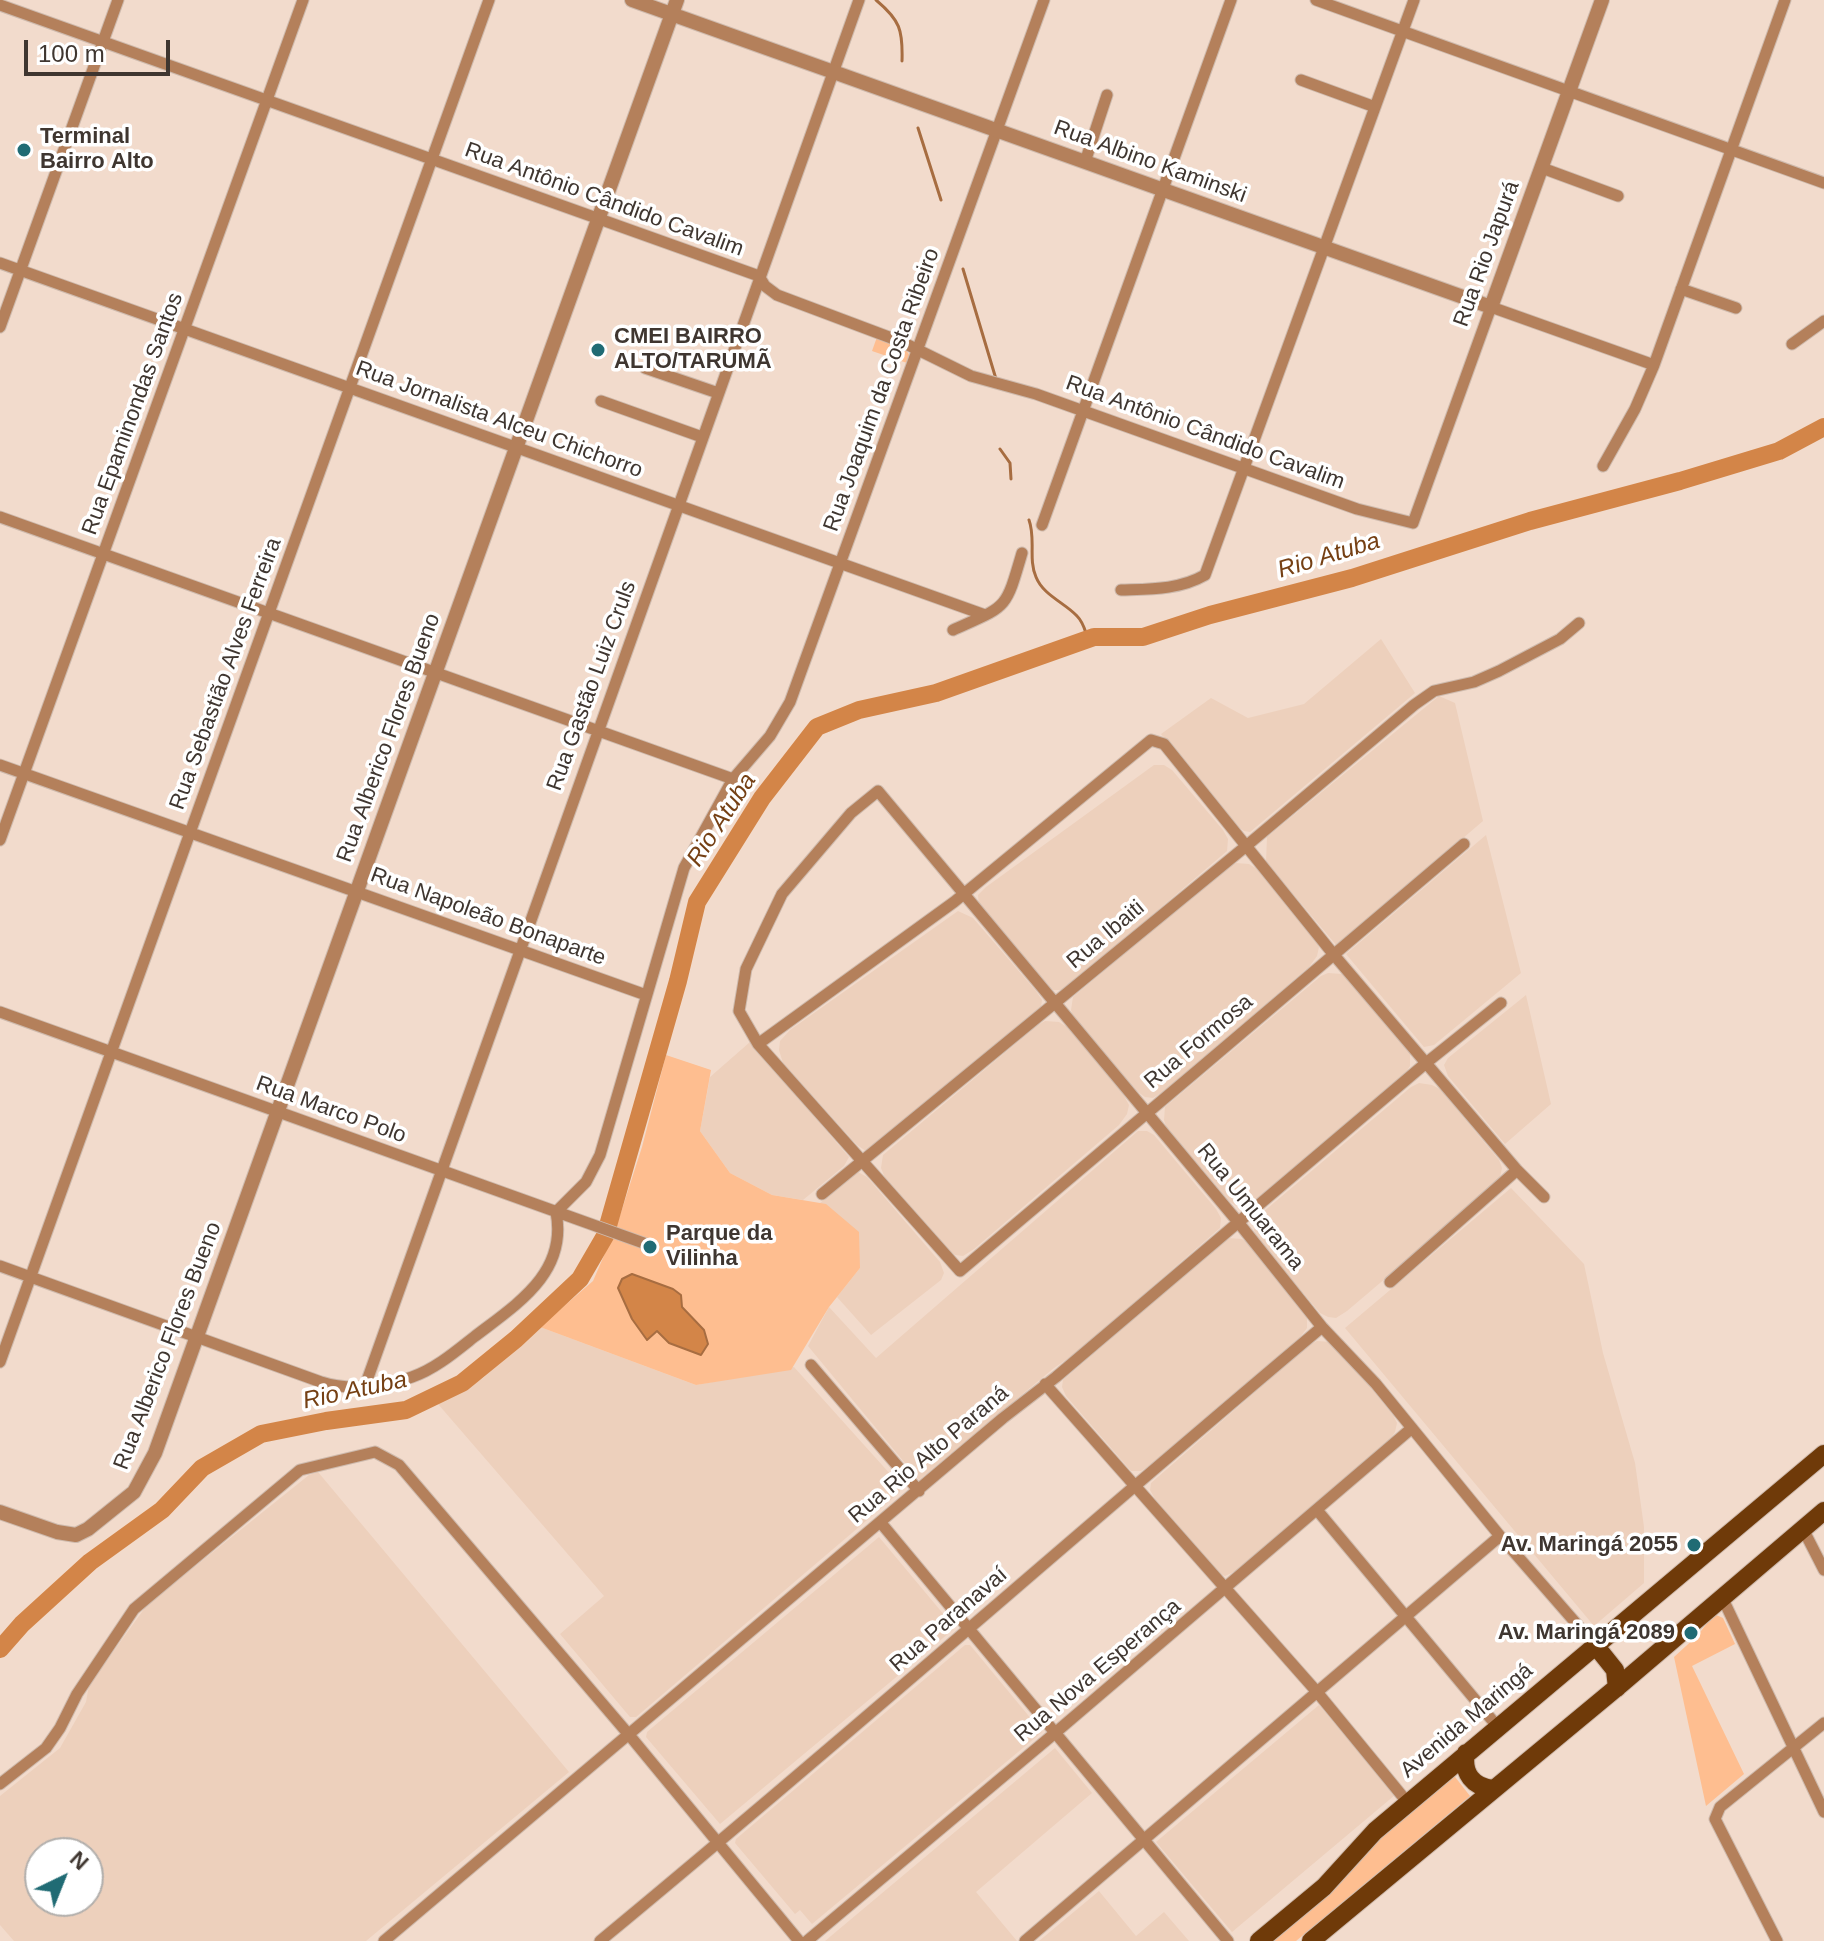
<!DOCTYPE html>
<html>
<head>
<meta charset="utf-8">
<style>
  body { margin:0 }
  #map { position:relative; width:1824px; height:1941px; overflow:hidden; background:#f2dbcc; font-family:Arial,sans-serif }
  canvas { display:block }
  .north { position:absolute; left:24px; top:1837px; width:80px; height:80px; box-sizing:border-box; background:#fff; border:2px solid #b2afac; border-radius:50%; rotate:43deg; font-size:22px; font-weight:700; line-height:32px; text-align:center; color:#3f3630 }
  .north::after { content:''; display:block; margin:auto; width:28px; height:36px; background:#206b74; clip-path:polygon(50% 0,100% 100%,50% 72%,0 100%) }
  .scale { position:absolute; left:24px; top:40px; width:146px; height:36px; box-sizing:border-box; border:4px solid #3f3630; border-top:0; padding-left:10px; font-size:24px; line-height:28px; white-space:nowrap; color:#3f3630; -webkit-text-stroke:6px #fff; paint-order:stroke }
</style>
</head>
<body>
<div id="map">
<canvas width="1824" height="1941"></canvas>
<div class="north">N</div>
<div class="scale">100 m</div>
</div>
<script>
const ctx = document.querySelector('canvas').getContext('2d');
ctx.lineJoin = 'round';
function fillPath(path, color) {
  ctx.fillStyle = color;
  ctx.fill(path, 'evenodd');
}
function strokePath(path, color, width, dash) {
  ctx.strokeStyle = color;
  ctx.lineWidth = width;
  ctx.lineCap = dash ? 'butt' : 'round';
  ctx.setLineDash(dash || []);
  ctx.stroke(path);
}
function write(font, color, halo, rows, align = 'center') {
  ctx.font = font + ' Arial,sans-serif';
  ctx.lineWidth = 7;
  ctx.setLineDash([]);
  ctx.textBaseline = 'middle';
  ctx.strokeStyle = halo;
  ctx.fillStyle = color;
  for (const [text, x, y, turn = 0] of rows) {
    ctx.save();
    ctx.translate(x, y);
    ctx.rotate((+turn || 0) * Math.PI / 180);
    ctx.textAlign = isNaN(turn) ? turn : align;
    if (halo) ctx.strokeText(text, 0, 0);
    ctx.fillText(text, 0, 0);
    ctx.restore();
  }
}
fillPath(new Path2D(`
  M1381,639L1415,693L1250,832L1244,831L1236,825L1161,734L1211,698L1248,718L1304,704Z
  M1439,696L1455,703L1483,821L1337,946L1266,862L1267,837Z
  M1154,765H1164L1172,770L1223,830L1228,839L1227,851L1069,986L1063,990H1053L979,906L978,895L986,887Z
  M1486,835L1521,973L1434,1045L1424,1047L1346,954Z
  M1236,863L1249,864L1257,869L1313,936L1319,947L1317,956L1309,967L1164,1091L1153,1098L1145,1097L1138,1092L1073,1017L1071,1010L1073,997L1228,867Z
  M958,911L973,918L1036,991L1042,1000L1041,1007L870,1151H866L857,1145L783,1063L779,1050L780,1041L790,1030Z
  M1328,973L1342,974L1350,978L1410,1053V1066L1405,1074L1257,1200L1246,1207H1238L1230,1202L1166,1126L1164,1120L1165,1107L1321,976Z
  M1526,995L1551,1104L1505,1144L1448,1076L1444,1065L1448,1058Z
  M1045,1021L1059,1022L1067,1027L1123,1094L1129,1105L1127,1114L1119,1125L974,1249L963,1256L955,1255L947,1250L885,1178L881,1168L883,1155L1038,1025Z
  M750,1042L849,1157L844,1166L803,1200L772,1195L730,1173L700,1131L710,1077Z
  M1419,1083L1432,1085L1440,1089L1499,1160L1502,1168L1500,1177L1492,1188L1347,1311L1336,1318L1328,1317L1320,1313L1256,1237L1254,1230L1256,1218L1411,1087Z
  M1138,1131H1147L1154,1135L1216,1209L1221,1218L1220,1228L1076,1353L1054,1368L919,1480L808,1346L829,1307L876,1358Z
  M858,1172L867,1177L940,1262L944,1273L941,1280L871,1335L837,1297L860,1268L820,1203Z
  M1511,1188L1584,1264L1603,1353L1635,1463L1644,1527V1583L1594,1626L1345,1328Z
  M1228,1238L1242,1239L1249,1244L1307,1316V1328L1298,1340L1152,1464L1141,1471H1131L1066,1396L1062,1387L1063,1380Z
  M540,1327L696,1385L794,1367L900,1485V1492L636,1717H630L560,1634L604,1596L438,1404L483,1378Z
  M1317,1341L1331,1342L1338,1347L1393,1415L1397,1423L1395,1432L1390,1440L1238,1570L1225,1576L1220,1574L1155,1499L1150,1490L1151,1483L1309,1345Z
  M318,1472L569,1772L366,1941H14L0,1925V1796L60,1748L86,1702L89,1685L147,1605L309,1475ZM40,1853H88V1901H40Z
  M879,1537L955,1628L720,1824L646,1737L647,1732Z
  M965,1645H970L1042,1732L812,1924L800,1910L795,1914L735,1843L736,1839Z
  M1319,1705L1395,1795L1232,1932L1156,1842Z
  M1055,1748L1092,1793L976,1892L1017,1941H825Z
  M1099,1891L1136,1936L1164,1912L1189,1941H1039Z`), '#edd0bc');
fillPath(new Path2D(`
  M877,337L905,348L910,356L907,363L872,351Z
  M666,1055L711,1070L700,1131L730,1173L772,1195L826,1204L859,1232L860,1268L829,1307L791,1370L696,1385L540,1327L593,1281L616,1228L642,1147Z
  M1714,1614L1723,1618L1735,1644L1692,1666L1744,1774L1706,1806L1674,1657L1698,1635Z
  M1452,1773L1470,1796L1296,1941H1270L1381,1835Z`), '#febe90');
const water = new Path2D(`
  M632,1274L673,1289L681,1295L682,1307L704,1330L708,1344L701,1355L669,1343L657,1331L647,1340L632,1319L618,1288L622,1279Z`);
fillPath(water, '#d38548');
strokePath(water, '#a76d41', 2);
strokePath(new Path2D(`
  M876,0C900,20 903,30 902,61
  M918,128L941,200
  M963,269L996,379
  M1000,449L1010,463L1011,479
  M1029,520C1036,539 1028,559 1036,577C1043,595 1065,603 1077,616C1084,623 1085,631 1088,639`), '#a76d41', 3);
strokePath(new Path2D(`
  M0,1649L22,1624L90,1562L162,1510L202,1468L261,1434L326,1421L406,1410L462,1383L516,1339L580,1279L605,1236L678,981L697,902L762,798L817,727L859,710L936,693L1094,637H1143L1210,615L1352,578L1530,521L1680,481L1779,451L1824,427`), '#d38548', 18);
const minor = new Path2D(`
  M1316,0L1824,183
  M0,5L759,276L765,286L777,295L902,342L971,376L1036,394L1357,509L1413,523L1491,307L1654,365
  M1301,80L1375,107
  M1085,162L1107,95
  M1542,168L1618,196
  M0,263L985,615
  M1681,289L1736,308
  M0,327L118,0
  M1792,344L1824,321
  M645,368L718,393
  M601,401L702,437
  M1603,466L1635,409L1654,365L1785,0
  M0,517L733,779
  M1042,525L1231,0
  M1121,590C1149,589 1179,590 1205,575L1414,0
  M953,630C1008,605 1005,611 1022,553
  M0,765L646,995
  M0,840L303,0
  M1464,844C1297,987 1128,1129 960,1271L758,1044L739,1011L746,969L782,894L851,813L878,791L1238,1222L1322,1327L1376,1384L1500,1536L1595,1645
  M0,1012L649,1245
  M758,1044L954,902L1151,740L1164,744L1334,955L1517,1170L1544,1197
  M822,1194L1245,847L1414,705L1434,691L1474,682L1499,671L1560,639L1579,623
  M0,1266L321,1382C348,1391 385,1387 412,1377C435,1369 455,1352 474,1337C517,1304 568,1273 556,1212L586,1182L600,1155L684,868L733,779L770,736L790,702L1044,0
  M1390,1282L1517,1170
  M0,1362L489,0
  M811,1365L919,1491
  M1045,1384L1317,1692L1408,1803
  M365,1386L859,0
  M1317,1510L1497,1726
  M881,1523L1228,1941
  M1803,1529L1824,1570
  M1722,1597L1824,1812
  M0,1784L46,1748L60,1728L77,1694L134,1609L300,1470L375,1452L399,1465L630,1736L799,1941
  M384,1941L1003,1418L1056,1377L1426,1063L1501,1003
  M600,1941C844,1740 1080,1530 1322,1327
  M807,1941L1055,1733L1412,1428
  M1025,1941L1500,1536
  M1777,1941L1715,1819L1720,1807L1824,1723`);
const tertiary = new Path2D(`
  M632,0L1491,307L1602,0
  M0,1512L57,1532L76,1535L88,1529L134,1492L155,1453L677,0`);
const primary = new Path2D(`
  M1595,1645L1615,1670L1617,1688
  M1466,1753C1462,1773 1473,1787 1493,1789
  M1259,1941L1324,1887L1375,1831L1824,1454
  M1311,1941L1621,1684L1824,1511`);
strokePath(minor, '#cebaad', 13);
strokePath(tertiary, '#cebaad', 16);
strokePath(primary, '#cebaad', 20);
strokePath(minor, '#b4805b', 11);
strokePath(tertiary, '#b4805b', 14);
strokePath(primary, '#6f3a09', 18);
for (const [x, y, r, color] of [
  [24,150,8,"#206b74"],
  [598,350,8,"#206b74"],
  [650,1247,8,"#206b74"],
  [1694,1545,8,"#206b74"],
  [1691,1633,8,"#206b74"]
]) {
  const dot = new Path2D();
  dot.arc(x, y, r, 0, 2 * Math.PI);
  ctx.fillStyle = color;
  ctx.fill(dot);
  strokePath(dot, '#fff', 3);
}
write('bold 22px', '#3f3630', '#fff', [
  ["Terminal",40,137],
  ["Bairro Alto",40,162],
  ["CMEI BAIRRO",614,337],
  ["ALTO/TARUMÃ",614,362],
  ["Parque da",666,1234],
  ["Vilinha",666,1259],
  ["Av. Maringá 2055",1678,1545,"right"],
  ["Av. Maringá 2089",1675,1633,"right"]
], 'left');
write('22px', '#3f3630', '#fff', [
  ["Rua Albino Kaminski",1150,162,20],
  ["Rua Antônio Cândido Cavalim",604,200,20],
  ["Rua Rio Japurá",1487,254,-70],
  ["Rua Joaquim da Costa Ribeiro",882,390,-70],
  ["Rua Epaminondas Santos",133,414,-70],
  ["Rua Jornalista Alceu Chichorro",499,420,20],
  ["Rua Antônio Cândido Cavalim",1205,433,20],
  ["Rua Sebastião Alves Ferreira",226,674,-70],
  ["Rua Gastão Luiz Cruls",592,686,-70],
  ["Rua Alberico Flores Bueno",389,738,-70],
  ["Rua Napoleão Bonaparte",488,917,20],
  ["Rua Ibaiti",1106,935,-40],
  ["Rua Formosa",1199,1042,-40],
  ["Rua Marco Polo",331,1110,20],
  ["Rua Umuarama",1250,1207,51],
  ["Rua Alberico Flores Bueno",168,1346,-69],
  ["Rua Rio Alto Paraná",929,1455,-40],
  ["Rua Paranavaí",949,1620,-41],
  ["Rua Nova Esperança",1098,1671,-40],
  ["Avenida Maringá",1467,1721,-40]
]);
write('italic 24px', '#754014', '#fff', [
  ["Rio Atuba",1329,556,-17],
  ["Rio Atuba",722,820,-57],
  ["Rio Atuba",355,1391,-12]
]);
</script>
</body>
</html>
